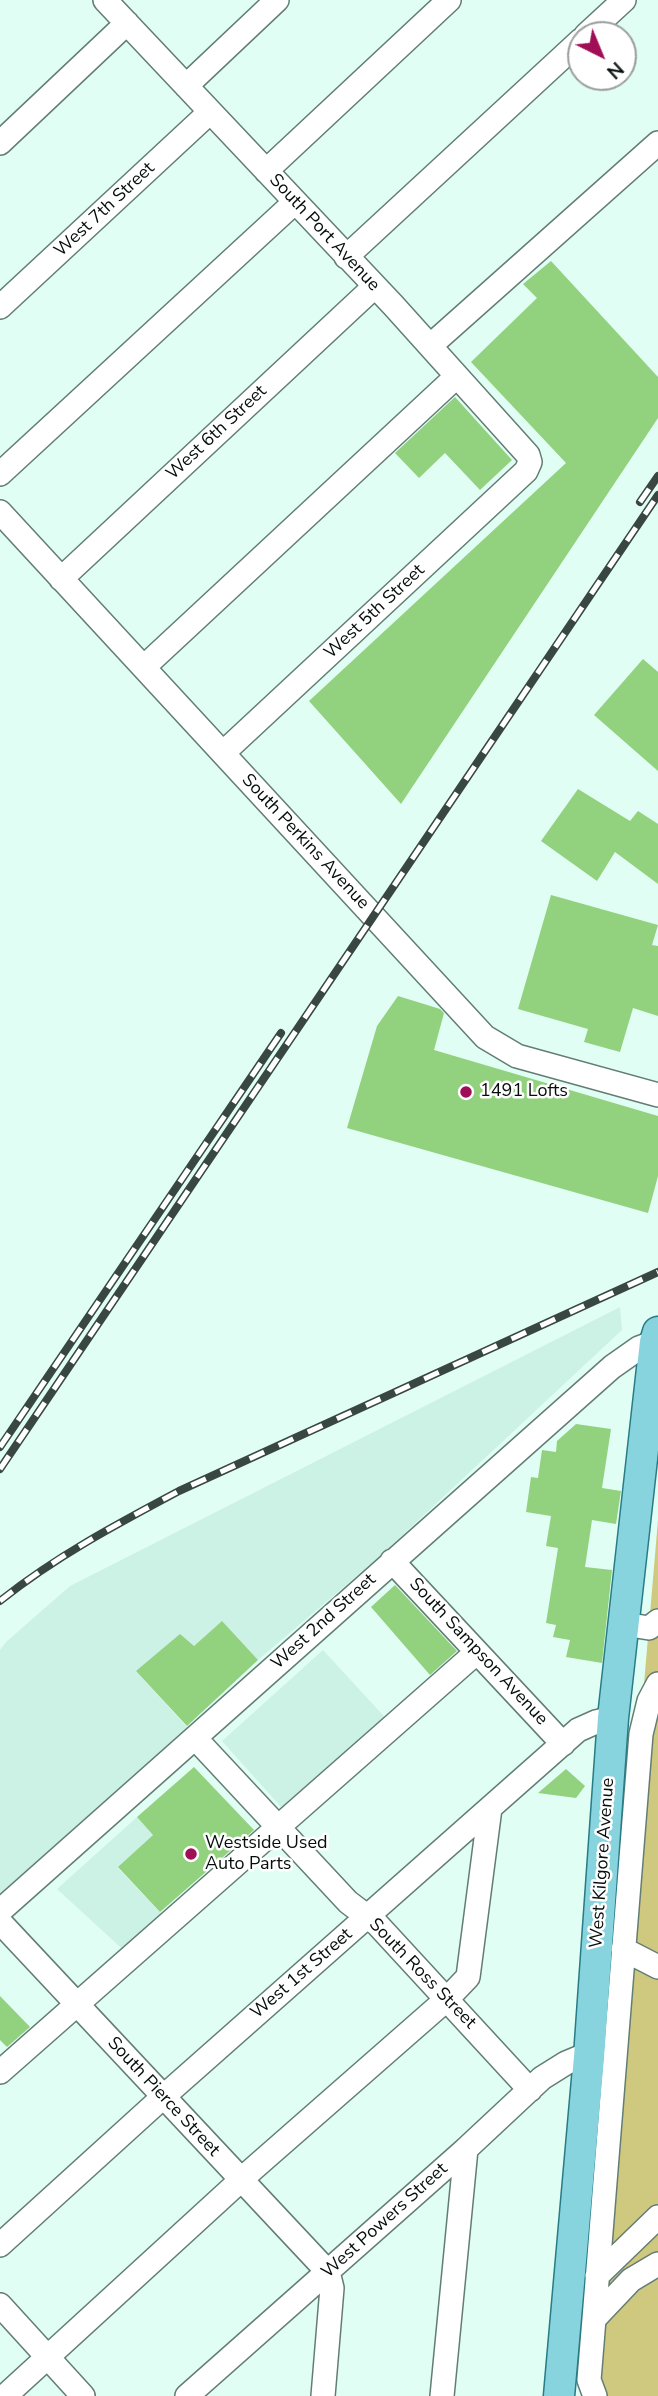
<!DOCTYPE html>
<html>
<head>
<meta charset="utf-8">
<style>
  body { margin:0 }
  #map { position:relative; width:658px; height:2396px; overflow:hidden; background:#e1fef4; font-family:"Nunito Sans",sans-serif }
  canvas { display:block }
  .north { position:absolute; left:567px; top:21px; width:70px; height:70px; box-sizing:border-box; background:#fff; border:2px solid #9b9f9d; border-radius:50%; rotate:137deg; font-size:19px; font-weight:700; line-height:28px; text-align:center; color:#050e0b }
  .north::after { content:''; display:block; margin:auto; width:24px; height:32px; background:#a00e56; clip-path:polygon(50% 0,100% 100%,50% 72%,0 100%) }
</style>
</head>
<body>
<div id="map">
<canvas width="658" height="2396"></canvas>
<div class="north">N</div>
</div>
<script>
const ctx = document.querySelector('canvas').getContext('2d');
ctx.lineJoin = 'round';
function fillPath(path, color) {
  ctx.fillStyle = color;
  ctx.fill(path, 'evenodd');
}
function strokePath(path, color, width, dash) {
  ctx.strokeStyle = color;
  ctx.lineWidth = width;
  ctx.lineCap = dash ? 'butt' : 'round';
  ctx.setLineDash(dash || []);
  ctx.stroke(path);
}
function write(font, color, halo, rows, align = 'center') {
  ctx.font = font + ' "Nunito Sans",sans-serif';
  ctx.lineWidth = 5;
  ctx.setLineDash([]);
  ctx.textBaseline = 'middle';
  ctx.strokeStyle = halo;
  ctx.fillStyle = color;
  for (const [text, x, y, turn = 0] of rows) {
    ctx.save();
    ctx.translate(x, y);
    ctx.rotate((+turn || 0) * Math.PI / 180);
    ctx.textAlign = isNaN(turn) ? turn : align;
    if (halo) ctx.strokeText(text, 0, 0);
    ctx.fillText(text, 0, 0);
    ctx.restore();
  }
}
fillPath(new Path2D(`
  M620,1307L622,1330L379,1557L258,1660L221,1622L194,1646L136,1671L187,1727L0,1894V1650L6,1642L70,1586Z
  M323,1650L393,1726L290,1817L222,1741Z
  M137,1817L153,1835L118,1868L170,1923L131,1957L57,1889Z`), '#ccf2e6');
fillPath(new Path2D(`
  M658,1520V2396H582L637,1702L644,1684Z`), '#cfc87f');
fillPath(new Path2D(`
  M551,261L658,377V418L401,804L309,701L566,463L471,362L537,298L523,284Z
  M455,397L512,460L480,490L445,453L419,478L395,453Z
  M643,659L658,672V771L594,715Z
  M578,789L630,821L638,811L658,824V884L615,852L597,881L541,841Z
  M551,895L658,925L652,945L658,946V1016L633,1008L620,1052L584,1042L588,1029L518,1009Z
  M398,996L440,1009L444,1013L434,1050L658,1116V1176L648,1213L347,1128L377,1026Z
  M576,1424L611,1429L602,1488L621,1491L616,1524L592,1520L585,1567L612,1570L602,1663L566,1657L570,1640L553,1637L556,1625L546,1623L558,1548L546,1546L551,1516L526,1512L531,1477L538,1478L542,1450L556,1452L557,1441Z
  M395,1585L457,1651L430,1675L371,1607Z
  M222,1621L258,1660L187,1726L136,1671L180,1634L194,1646Z
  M194,1767L254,1830L160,1912L118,1867L153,1835L137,1817Z
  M566,1769L585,1786L576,1798L538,1793Z
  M0,1996L30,2027L7,2047L0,2040Z`), '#92d17e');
const minor = new Path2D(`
  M105,0L393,305L528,455L530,462L526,471L223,753
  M586,35L624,0
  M186,86L277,0
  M0,143L127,23
  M266,171L449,0
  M346,257L581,40
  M0,307L210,112
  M430,346L658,143
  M0,474L295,202
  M0,512L485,1037L517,1056L658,1095
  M61,579L374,287
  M144,667L457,376
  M392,1561L563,1744
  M624,1624L649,1628L658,1621
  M196,1739L348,1902L377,1924L530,2090
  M0,1911L612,1367L639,1348L655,1342
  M0,1922L328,2272L332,2288L323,2396
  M623,1949L658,1967
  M0,2072L477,1652
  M0,2245L163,2097L578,1730L596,1722L613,1718
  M597,2276L658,2217
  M0,2305L83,2396
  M594,2319L641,1734L649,1701L658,1684
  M5,2396L253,2169L447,1999L468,1977L490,1808
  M187,2396L466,2149L542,2078L566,2063L578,2058L589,2057
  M442,2396L466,2149
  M595,2396L589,2380L594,2319L631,2280L658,2264`);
const major = new Path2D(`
  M559,2396L589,2057L613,1718L655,1342L658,1332`);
strokePath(minor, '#637d75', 26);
strokePath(major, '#277c86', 33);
strokePath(minor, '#fff', 23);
strokePath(major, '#88d4de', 30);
const rail = new Path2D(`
  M640,502L658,476
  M0,1447L281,1033
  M0,1469L658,495
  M0,1601C55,1557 117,1524 179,1491L658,1272`);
strokePath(rail, '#394742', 8);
strokePath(rail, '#fff', 5, [16]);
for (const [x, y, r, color] of [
  [466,1092,7,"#a00e56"],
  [191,1854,7,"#a00e56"]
]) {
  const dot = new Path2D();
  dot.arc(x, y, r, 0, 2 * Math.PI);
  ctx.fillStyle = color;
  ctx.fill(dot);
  strokePath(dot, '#fff', 2.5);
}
write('18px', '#050e0b', '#fff', [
  ["West 7th Street",105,210,-43],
  ["South Port Avenue",324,233,47],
  ["West 6th Street",217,433,-43],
  ["West 5th Street",375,612,-43],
  ["South Perkins Avenue",305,842,47],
  ["West 2nd Street",324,1622,-42],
  ["South Sampson Avenue",478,1652,47],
  ["West Kilgore Avenue",603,1863,-86],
  ["West 1st Street",302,1974,-41],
  ["South Ross Street",422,1974,46],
  ["South Pierce Street",163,2097,47],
  ["West Powers Street",385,2221,-42]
]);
write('18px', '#050e0b', '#fff', [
  ["1491 Lofts",480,1092],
  ["Westside Used",205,1844],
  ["Auto Parts",205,1865]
], 'left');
</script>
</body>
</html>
